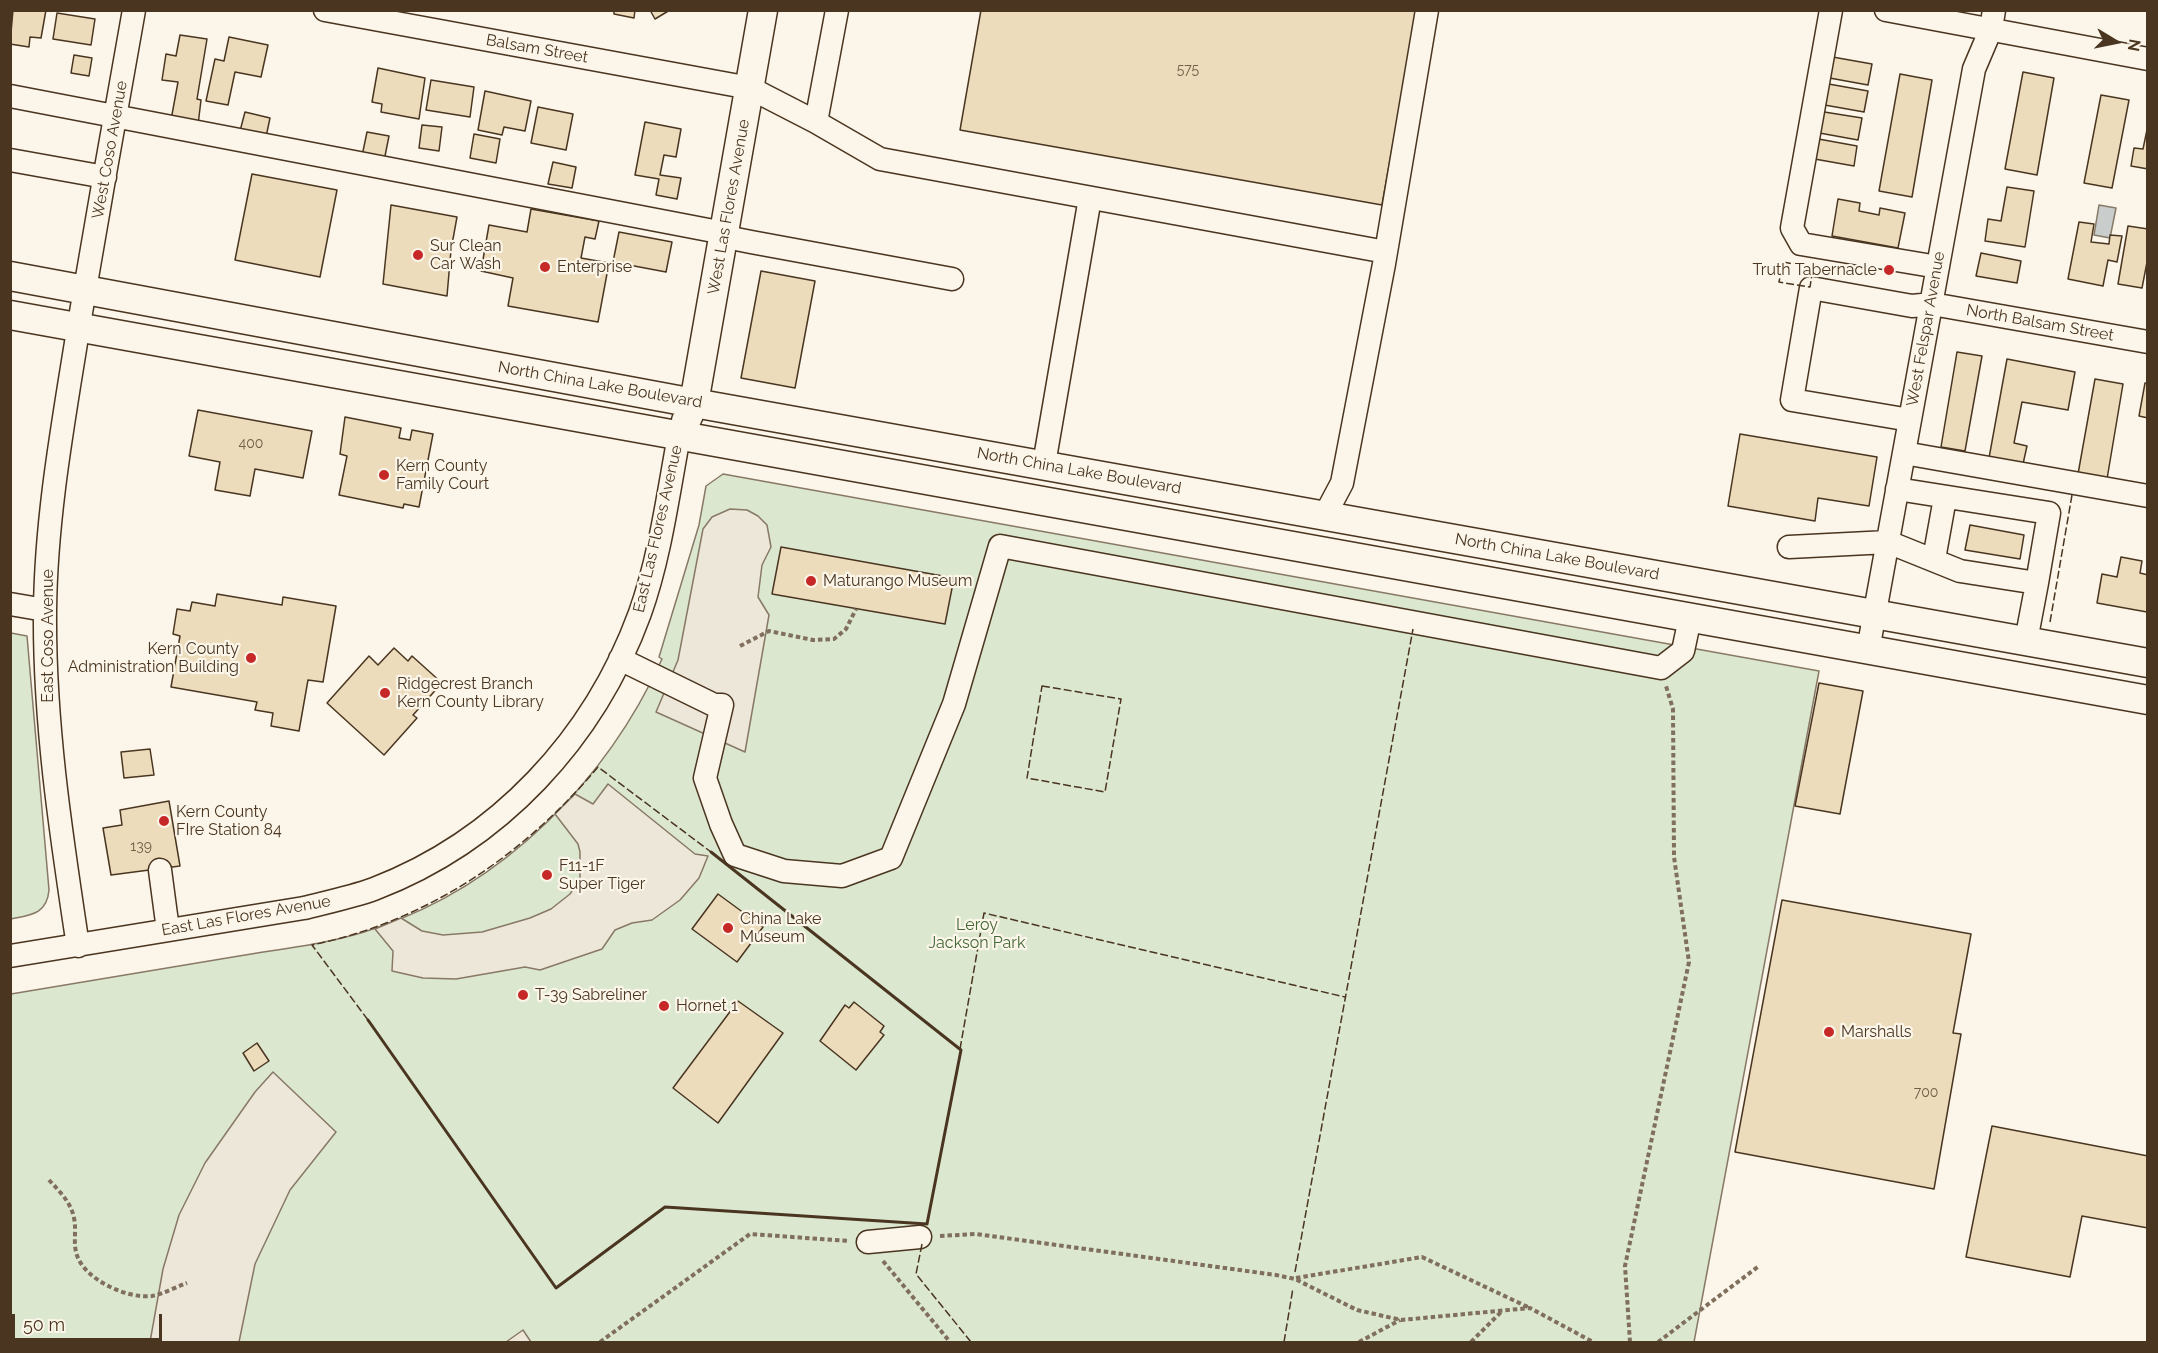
<!DOCTYPE html>
<html>
<head>
<meta charset="utf-8">
<style>
  body { margin:0 }
  #map { position:relative; width:2158px; height:1353px; overflow:hidden; background:#fbf6e9; font-family:Raleway,sans-serif }
  canvas { display:block }
  .frame { position:absolute; inset:0; border:12px solid #4a3520; pointer-events:none }
  .north { position:absolute; left:2086px; top:12px; width:60px; height:60px; -webkit-text-stroke:4px #fbf6e9; paint-order:stroke; rotate:100deg; font-size:16px; font-weight:700; line-height:24px; text-align:center; color:#4a3520 }
  .north::after { content:''; display:block; margin:auto; width:21px; height:27px; background:#4a3520; clip-path:polygon(50% 0,100% 100%,50% 72%,0 100%) }
  .scale { position:absolute; left:12px; top:1314px; width:150px; height:27px; box-sizing:border-box; border:3px solid #4a3520; border-top:0; padding-left:8px; font-size:18px; line-height:21px; white-space:nowrap; color:#4a3520; -webkit-text-stroke:4px #fbf6e9; paint-order:stroke }
</style>
</head>
<body>
<div id="map">
<canvas width="2158" height="1353"></canvas>
<div class="frame"></div>
<div class="north">N</div>
<div class="scale">50 m</div>
</div>
<script>
const ctx = document.querySelector('canvas').getContext('2d');
ctx.lineJoin = 'round';
function fillPath(path, color) {
  ctx.fillStyle = color;
  ctx.fill(path, 'evenodd');
}
function strokePath(path, color, width, dash) {
  ctx.strokeStyle = color;
  ctx.lineWidth = width;
  ctx.lineCap = dash ? 'butt' : 'round';
  ctx.setLineDash(dash || []);
  ctx.stroke(path);
}
function write(font, color, halo, rows, align = 'center') {
  ctx.font = font + ' Raleway,sans-serif';
  ctx.lineWidth = 4.5;
  ctx.setLineDash([]);
  ctx.textBaseline = 'middle';
  ctx.strokeStyle = halo;
  ctx.fillStyle = color;
  for (const [text, x, y, turn = 0] of rows) {
    ctx.save();
    ctx.translate(x, y);
    ctx.rotate((+turn || 0) * Math.PI / 180);
    ctx.textAlign = isNaN(turn) ? turn : align;
    if (halo) ctx.strokeText(text, 0, 0);
    ctx.fillText(text, 0, 0);
    ctx.restore();
  }
}
const green = new Path2D(`
  M723,474L1819,671L1694,1342H11V994C87,981 163,968 239,956C286,948 331,944 376,928C504,885 607,780 662,659L659,657L699,525L706,486Z
  M11,633L27,636L49,890C47,914 31,915 11,919Z`);
fillPath(green, '#dce7d0');
strokePath(green, '#887966', 1.5);
const parking = new Path2D(`
  M730,509L747,510L758,516L767,525L771,547L762,565L758,597L769,615L745,752L656,712L678,660L703,529L712,517Z
  M608,784L695,854L708,856L699,878L680,900L652,920L632,923L615,930L602,949L540,970L525,967L456,979L423,978L392,971L393,951L375,929L401,918L422,931L443,935L482,932L530,918L551,909L570,894L580,879V852L578,844L555,814L575,794L593,804Z
  M273,1072L336,1132L290,1190L255,1264L239,1342H150L163,1269L179,1215L205,1163L255,1092Z
  M523,1330L531,1342H506Z`);
fillPath(parking, '#ede7d9');
strokePath(parking, '#887966', 1.5);
const water = new Path2D(`
  M2099,205L2116,208L2110,238L2094,235Z`);
fillPath(water, '#c9cecd');
strokePath(water, '#887966', 1.5);
const building = new Path2D(`
  M13,10H46L41,38L30,37L29,47L10,44Z
  M614,10H635L634,18L614,14Z
  M650,10H670L655,19Z
  M981,10H1417L1382,205L960,130Z
  M57,13L95,19L91,45L53,39Z
  M180,35L207,39L197,99L201,100L198,125L171,120L178,82L162,80L166,54L176,56Z
  M229,37L268,45L261,77L235,72L228,105L206,101L215,59L224,61Z
  M74,55L92,58L89,76L71,73Z
  M1827,56L1872,64L1868,85L1824,77Z
  M378,68L425,78L419,119L381,112L382,104L372,102Z
  M2023,72L2054,78L2037,175L2005,169Z
  M1900,74L1932,80L1912,197L1879,191Z
  M431,80L474,87L470,117L426,110Z
  M1823,83L1868,91L1864,112L1819,104Z
  M485,91L531,101L525,131L504,127L502,135L478,130Z
  M2101,95L2129,100L2112,188L2084,183Z
  M538,107L573,114L566,150L531,143Z
  M1818,111L1862,118L1858,140L1814,132Z
  M245,112L270,118L266,137L240,131Z
  M645,122L681,129L676,157L664,155L660,175L681,178L677,199L656,195L659,179L635,175Z
  M422,125L442,127L439,151L419,148Z
  M2148,125V169L2131,166L2134,148L2143,149Z
  M367,132L389,136L384,161L362,156Z
  M474,134L500,139L496,163L470,158Z
  M1813,138L1857,146L1854,166L1809,158Z
  M553,162L576,167L572,188L548,184Z
  M252,174L337,190L320,277L235,260Z
  M2007,187L2034,191L2025,247L1985,241L1988,219L2001,221Z
  M1838,199L1860,203L1859,211L1879,215L1880,208L1905,213L1898,248L1832,236Z
  M391,205L457,217L451,250L447,296L383,284Z
  M531,209L599,221L595,239L585,237L581,258L609,263L598,322L508,306L513,278L481,271L489,225L527,232Z
  M2079,222L2094,224L2091,242L2109,244L2110,235L2122,236L2117,262L2108,260L2103,286L2068,279Z
  M2128,226L2148,229V257L2142,288L2118,284Z
  M619,232L672,242L666,272L613,262Z
  M1981,253L2021,261L2017,283L1976,276Z
  M761,271L815,281L795,388L741,378Z
  M1957,352L1982,356L1965,451L1941,447Z
  M2007,359L2075,372L2068,410L2022,402L2014,443L2027,446L2023,464L1989,458Z
  M2095,379L2123,384L2107,479L2078,474Z
  M2145,383H2148V418L2139,416Z
  M198,410L312,431L303,478L255,469L250,496L215,490L220,462L189,456Z
  M345,417L401,428L399,438L410,440L412,430L433,434L419,507L404,504L403,508L339,495L347,456L340,454Z
  M1740,434L1877,457L1869,506L1818,498L1815,521L1728,506Z
  M1970,525L2024,535L2020,559L1965,550Z
  M781,547L954,578L945,624L772,594Z
  M2121,557L2142,561L2140,573L2148,575L2147,612L2097,603L2102,574L2117,577Z
  M217,594L282,605L283,597L336,606L323,682L308,680L299,731L271,726L273,713L255,710L257,702L171,687L180,636L173,634L177,609L190,611L192,602L215,606Z
  M394,648L408,661L412,656L442,683L413,715L417,718L384,755L327,703L369,656L378,665Z
  M1819,683L1863,691L1840,814L1795,806Z
  M150,749L154,775L124,778L121,752Z
  M169,801L180,866L111,875L103,828L122,825L120,810Z
  M718,894L763,927L737,962L692,929Z
  M1782,900L1971,934L1953,1033L1961,1034L1934,1189L1735,1152Z
  M738,1001L783,1033L718,1123L673,1088Z
  M854,1002L884,1026L880,1032L884,1035L856,1070L820,1041L845,1005L849,1008Z
  M257,1043L269,1061L254,1071L243,1053Z
  M1992,1126L2148,1156V1228L2082,1216L2070,1277L1966,1257Z`);
fillPath(building, '#ecdcbc');
strokePath(building, '#4a3520', 1.5);
const minor = new Path2D(`
  M325,10L750,88L816,122L880,159L1386,252
  M1831,10L1792,228L1801,244L1938,267
  M1886,10L2148,59
  M10,96L724,233L731,238L751,242L952,279
  M816,122L837,10
  M10,160L105,177
  M1910,420L1792,400L1811,288L1912,306L1932,304L2148,342
  M1904,453L2148,496
  M1044,464L1090,198
  M1325,515L1342,483L1384,264L1427,10
  M1789,547L1888,542L1960,571L2037,583L2049,513L1897,489
  M1934,559L1945,498
  M10,604L45,610
  M2026,641L2037,583
  M1868,650L1974,69L1991,29L1994,10
  M620,659L714,705H722L705,778L721,824L735,855L784,871L842,876L891,858L954,704L1000,546L1661,668L1683,651L1690,618
  M160,870L168,930
  M78,946C61,834 44,724 45,611C46,514 64,419 79,324C97,219 115,115 134,10
  M10,956L304,908C328,902 352,897 374,889C499,841 594,739 640,613C660,557 668,495 679,436
  M868,1242L920,1237`);
const major = new Path2D(`
  M10,276L694,403L2148,663
  M10,315L2148,700
  M686,421L694,403L763,10`);
strokePath(minor, '#4a3520', 25);
strokePath(major, '#4a3520', 31);
strokePath(new Path2D(`
  M740,646L769,631L813,640L834,639L846,629L856,609
  M49,1180C59,1191 71,1202 74,1218C77,1232 72,1244 78,1258C88,1281 128,1299 152,1296C163,1294 176,1287 187,1283
  M940,1236L976,1234L1276,1275L1295,1279L1357,1310L1401,1320L1530,1308L1593,1342
  M883,1261L950,1342
  M1296,1278L1422,1257L1530,1308
  M600,1342L750,1234L849,1241
  M1359,1342L1400,1320
  M1471,1342L1502,1311
  M1630,1342L1625,1266L1689,962L1674,857L1673,709L1666,686
  M1658,1342L1759,1266`), '#7f6f5c', 4, [4.5, 3]);
strokePath(minor, '#fbf6e9', 22);
strokePath(major, '#fbf6e9', 28);
strokePath(new Path2D(`
  M1783,262L1813,268L1810,287L1779,282Z
  M2050,622L2072,495
  M1042,686L1121,699L1105,792L1027,778Z
  M368,1020L312,945C427,921 523,856 598,767L711,852
  M960,1049L984,913L1345,997
  M922,1244L916,1274L971,1342
  M1295,1272L1413,629
  M1284,1342L1293,1288`), '#4a3520', 1.5, [8, 3]);
strokePath(new Path2D(`
  M368,1020L556,1288L665,1207L927,1224L961,1050L711,852`), '#4a3520', 3);
for (const [x, y, r, color] of [
  [418,255,6,"#c62828"],
  [545,267,6,"#c62828"],
  [1889,270,6,"#c62828"],
  [384,475,6,"#c62828"],
  [811,581,6,"#c62828"],
  [251,658,6,"#c62828"],
  [385,693,6,"#c62828"],
  [164,821,6,"#c62828"],
  [547,875,6,"#c62828"],
  [728,928,6,"#c62828"],
  [523,995,6,"#c62828"],
  [664,1006,6,"#c62828"],
  [1829,1032,6,"#c62828"]
]) {
  const dot = new Path2D();
  dot.arc(x, y, r, 0, 2 * Math.PI);
  ctx.fillStyle = color;
  ctx.fill(dot);
  strokePath(dot, '#fbf6e9', 2);
}
write('14px', '#725f47', null, [
  ["575",1188,70],
  ["400",251,444],
  ["139",141,847],
  ["700",1926,1093]
]);
write('16px', '#4a3520', '#fbf6e9', [
  ["Balsam Street",537,49,10],
  ["West Coso Avenue",110,150,-80],
  ["West Las Flores Avenue",729,207,-80],
  ["North Balsam Street",2040,323,10],
  ["West Felspar Avenue",1926,329,-80],
  ["North China Lake Boulevard",600,385,10],
  ["North China Lake Boulevard",1079,471,10],
  ["East Las Flores Avenue",658,529,-77],
  ["North China Lake Boulevard",1557,557,10],
  ["East Coso Avenue",48,636,-90],
  ["East Las Flores Avenue",246,916,-10]
]);
write('16px', '#4a3520', '#fbf6e9', [
  ["Sur Clean",430,246],
  ["Car Wash",430,264],
  ["Enterprise",557,267],
  ["Truth Tabernacle",1877,270,"right"],
  ["Kern County",396,466],
  ["Family Court",396,484],
  ["Maturango Museum",823,581],
  ["Kern County",239,649,"right"],
  ["Administration Building",239,667,"right"],
  ["Ridgecrest Branch",397,684],
  ["Kern County Library",397,702],
  ["Kern County",176,812],
  ["FIre Station 84",176,830],
  ["F11-1F",559,866],
  ["Super Tiger",559,884],
  ["China Lake",740,919],
  ["Museum",740,937],
  ["T-39 Sabreliner",535,995],
  ["Hornet 1",676,1006],
  ["Marshalls",1841,1032]
], 'left');
write('16px', '#436837', '#fbf6e9', [
  ["Leroy",977,925],
  ["Jackson Park",977,943]
]);
</script>
</body>
</html>
